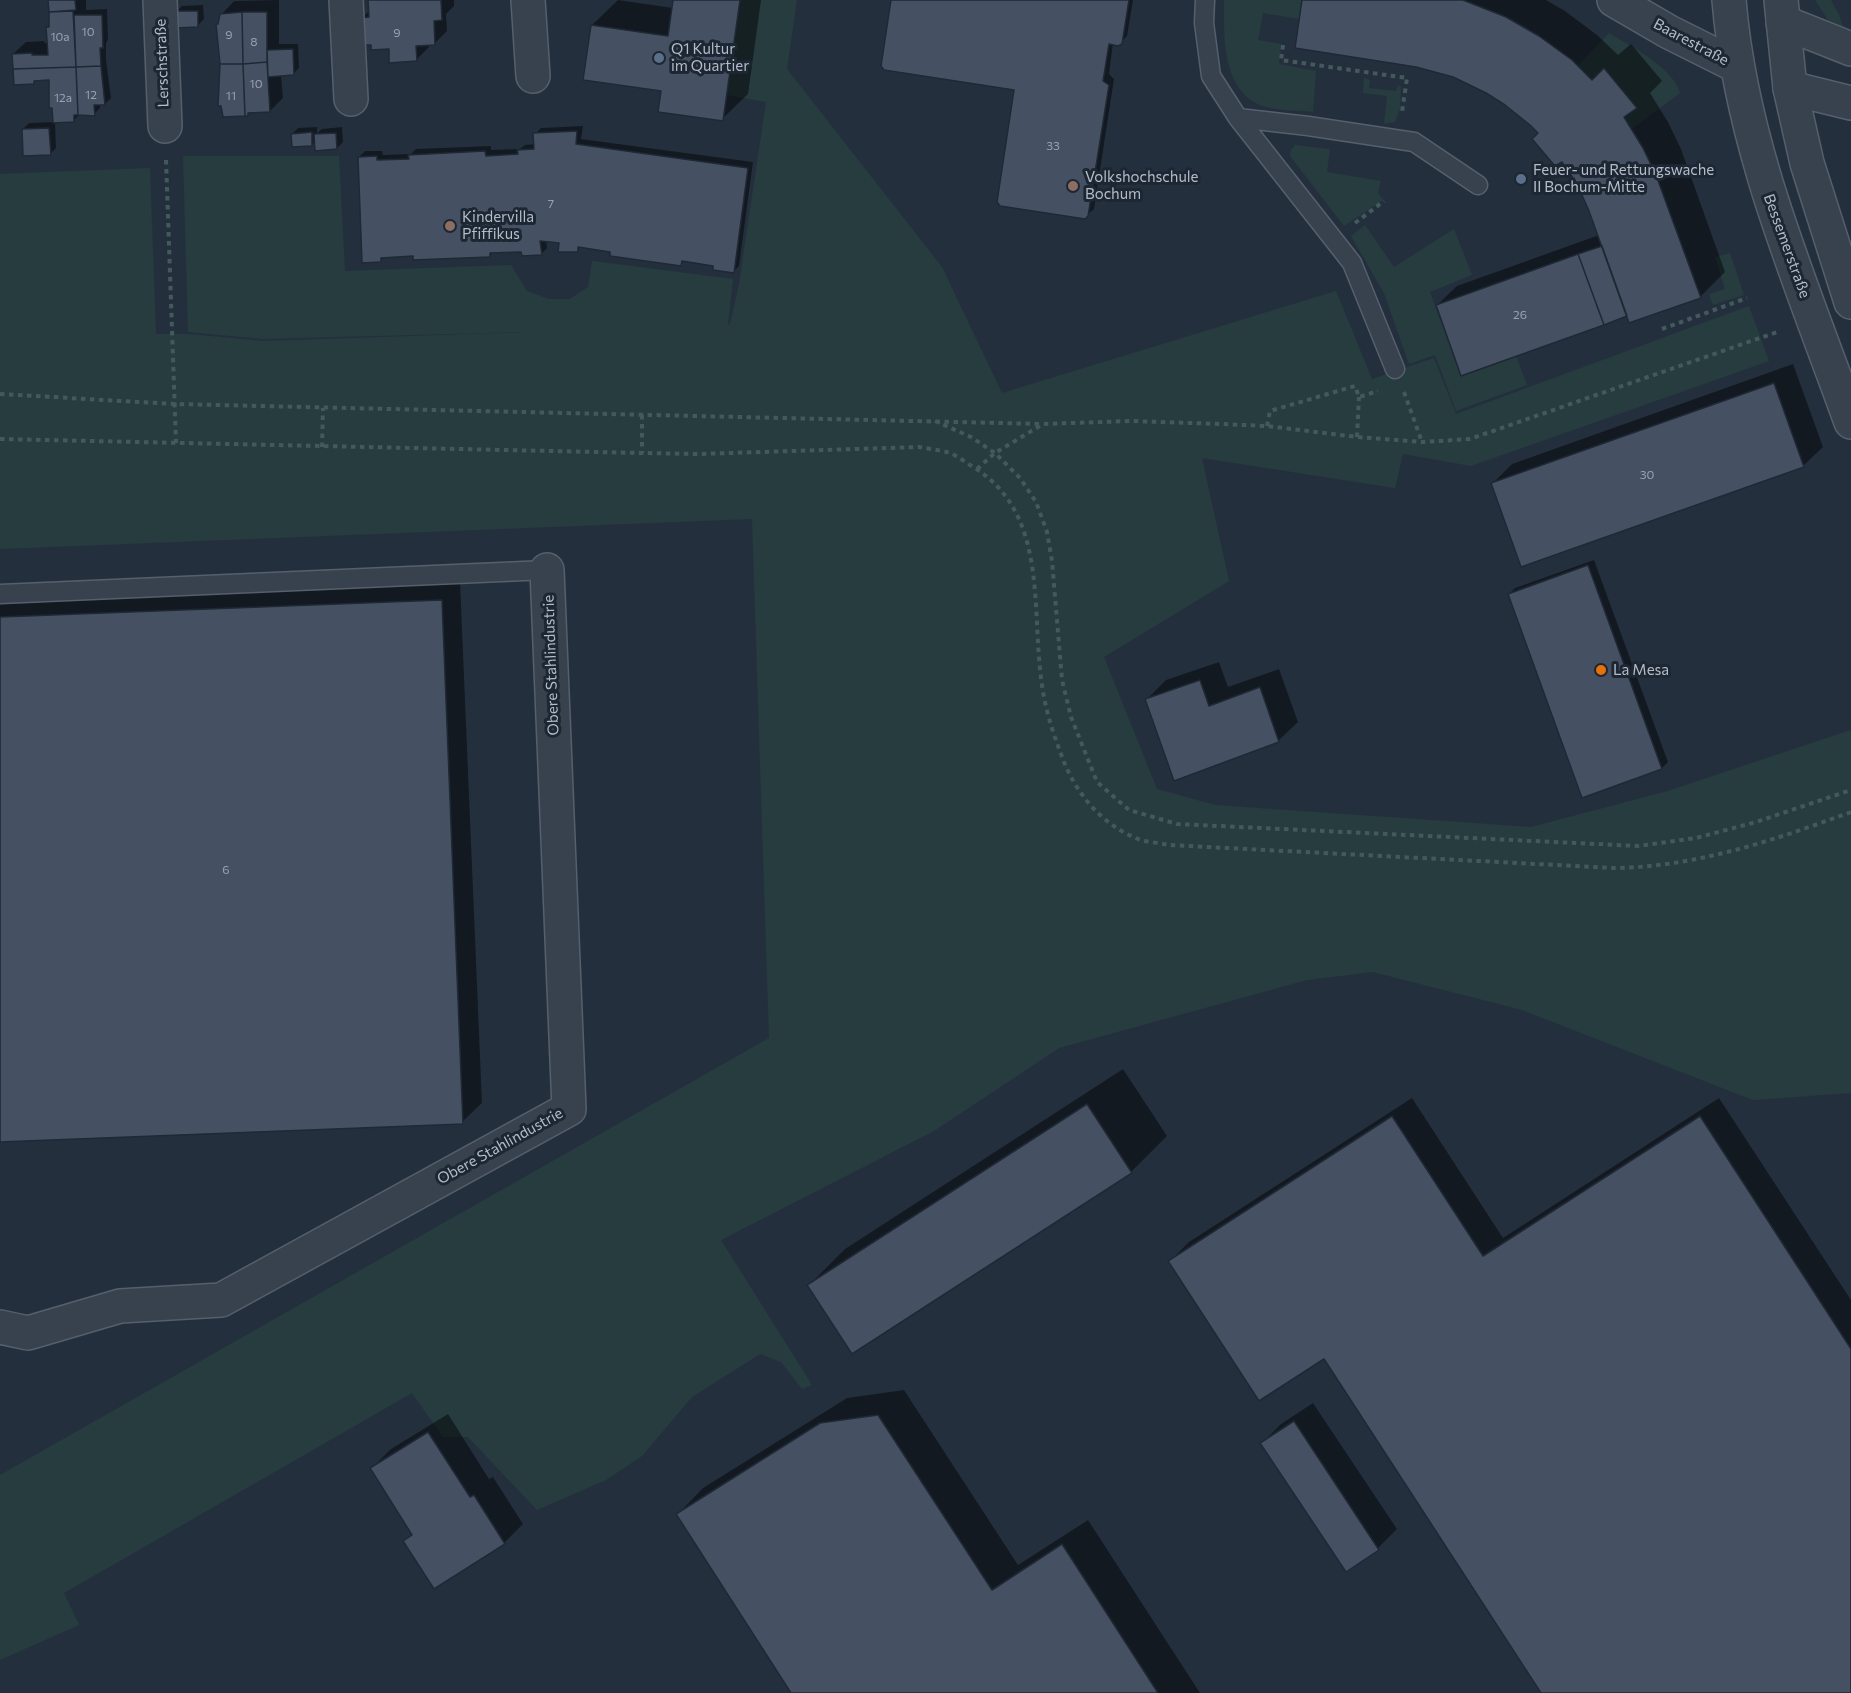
<!DOCTYPE html>
<html>
<head>
<meta charset="utf-8">
<style>
  body { margin:0 }
  canvas { display:block; background:#242f3e }
</style>
</head>
<body>
<canvas width="1851" height="1693"></canvas>
<script>
const ctx = document.querySelector('canvas').getContext('2d');
ctx.lineJoin = 'round';
function fillPath(path, color) {
  ctx.fillStyle = color;
  ctx.fill(path, 'evenodd');
}
function strokePath(path, color, width, dash) {
  ctx.strokeStyle = color;
  ctx.lineWidth = width;
  ctx.lineCap = dash ? 'butt' : 'round';
  ctx.setLineDash(dash || []);
  ctx.stroke(path);
}
function write(font, color, halo, rows, align = 'center') {
  ctx.font = font + ' Commissioner,sans-serif';
  ctx.lineWidth = 6;
  ctx.setLineDash([]);
  ctx.textBaseline = 'middle';
  ctx.strokeStyle = halo;
  ctx.fillStyle = color;
  for (const [text, x, y, turn = 0] of rows) {
    ctx.save();
    ctx.translate(x, y);
    ctx.rotate((+turn || 0) * Math.PI / 180);
    ctx.textAlign = isNaN(turn) ? turn : align;
    if (halo) ctx.strokeText(text, 0, 0);
    ctx.fillText(text, 0, 0);
    ctx.restore();
  }
}
fillPath(new Path2D(`
  M740,0H797L787,69L942,267L1002,393L1336,291L1372,379L1434,358L1456,414L1749,306L1769,361L1471,466L1403,454L1395,488L1202,458L1229,581L1104,657L1157,789L1215,805L1531,827L1668,791L1851,730V1093L1753,1100L1522,1010L1373,972L1307,980L1059,1048L934,1131L721,1240L812,1385L802,1389L781,1362L760,1354L692,1397L642,1456L606,1480L537,1510L468,1437H443L412,1393L64,1593L79,1625L0,1660V1475L769,1038L752,519L0,549V174L150,168L156,334H189L263,341L528,332L263,339L188,332L183,156H339L345,271L511,265L527,291L549,299H570L588,287L592,261L733,279L728,325L730,324L739,284L766,102L726,95Z
  M1224,0H1302L1299,19L1263,13L1258,40L1281,44L1279,64L1316,71L1313,112C1299,110 1276,111 1263,106C1221,91 1224,35 1224,0Z
  M1815,0H1831L1839,15L1844,30L1828,20Z
  M1609,33C1630,46 1673,67 1680,93L1632,129L1624,117L1637,107L1605,68L1592,80L1578,65Z
  M1364,78L1370,80L1369,88L1396,91L1398,85L1401,87L1400,109L1395,122L1384,124L1387,96L1363,93Z
  M1295,145L1330,149L1327,172L1381,181L1378,193L1383,200L1344,226L1290,156L1291,150Z
  M1365,225L1394,267L1454,229L1472,275L1430,292L1461,376L1516,356L1527,385L1456,411L1435,355L1409,364L1384,293L1351,236Z
  M1730,253L1744,295L1713,305L1709,294L1725,289L1715,257Z`), '#263c3f');
fillPath(new Path2D(`
  M50,0H86V10L107,9L108,40L106,43V60L111,98L105,104H100V108L94,114H80L73,121L55,122L56,148L50,154L23,129L29,123L55,122L51,78L37,79L33,83L13,54L26,42L44,41L45,43H49L47,28L51,24Z
  M279,0V44H298L299,68L293,74L281,75L283,98L270,111L222,84L218,24L222,14L234,1Z
  M369,0H454V6L446,14L447,31L434,44H429V47L416,60L390,48L361,19L370,10Z
  M618,0L673,8L675,0H761L748,94L722,119L662,89L592,25Z
  M893,0H1133L1127,36L1121,42L1113,43L1109,74L1114,79L1094,209L1087,215L1016,89Z
  M1303,0H1546L1565,11L1597,35L1618,55L1631,44L1662,81L1650,93L1668,122L1681,149L1725,272L1700,297L1628,315L1437,305L1457,286L1599,235L1578,183L1540,133L1506,103L1486,91Z
  M203,5L204,19L198,25L176,12L182,6Z
  M583,126L581,139L753,162L739,266L733,272L715,265L685,260L680,265L581,246L578,250L561,242L546,240L547,248L541,254L523,250L494,251L490,256L414,254L385,256L381,260L359,157L365,151H382L383,155L411,154L416,149L491,146V150L520,149L525,145L535,144V134L541,128Z
  M317,127V133L322,129L342,127L343,142L337,148L316,140L312,145L292,134L298,128Z
  M1793,364L1823,447L1803,466L1493,483L1512,464Z
  M1594,560L1668,762L1662,768L1509,594L1515,588Z
  M460,581L482,1103L462,1122L0,1141V599Z
  M1219,662L1228,687L1279,669L1298,722L1278,741L1146,700L1166,680Z
  M1123,1069L1167,1136L1131,1172L809,1285L845,1249Z
  M1412,1098L1503,1238L1719,1098L1851,1300V1693H1543L1325,1357L1170,1261L1189,1242Z
  M904,1390L1018,1565L1088,1520L1200,1693H793L678,1514L703,1488L847,1398Z
  M1313,1403L1397,1529L1378,1548L1346,1570L1262,1443L1281,1424Z
  M448,1414L489,1479L493,1477L523,1524L504,1543L405,1541L413,1533L372,1468L391,1449Z`), '#0007');
const building = new Path2D(`
  M48,0H75L76,10L49,12Z
  M368,0H441L442,20L434,21L435,45L416,46L417,61L389,63V49L371,50V45H361L359,18L369,17Z
  M673,0H740L723,121L658,112L661,91L583,80L591,25L668,36Z
  M891,0H1129L1122,44L1118,46L1109,44L1103,81L1109,85L1088,216L1085,219L1000,206L997,202L1014,90L884,70L881,66Z
  M1302,0H1463L1506,17L1539,36L1572,60L1592,80L1604,68L1637,108L1624,117L1643,148L1656,175L1701,298L1629,323L1589,211L1577,184L1562,162L1555,166L1532,139L1538,133L1530,125L1505,105L1486,93L1453,77L1416,67L1295,48Z
  M73,11L76,67L13,69L12,54L32,53V55H48L46,27H49V12Z
  M174,11H198V27L175,28Z
  M242,12H267V62L243,64Z
  M242,12L243,64H220L216,24H218L220,14Z
  M74,15H102L103,48H100L101,66L76,67Z
  M293,49L294,75L268,77L267,50Z
  M267,62L270,112L248,113V116H245L243,64Z
  M220,64H243L245,116L223,117L221,106H218Z
  M101,66L105,105H94L95,116L78,115L76,67Z
  M76,67L78,115H74V122L53,123L52,108H49V80L34,81V84L14,85L13,69Z
  M49,128L51,155L23,156L22,129Z
  M577,131L576,144L748,168L734,273L713,270V266L682,261L681,266L610,256V252L578,247V252H558L559,243L540,241L542,255L522,256L521,252L490,253V257L413,260V256L381,258V262L362,263L358,157L377,156V160L409,159L408,155L485,151L486,156L518,154L517,150L534,149L533,133Z
  M312,132V146L292,147L291,134Z
  M336,133L337,149L315,151L314,134Z
  M1602,246L1627,316L1604,325L1578,254Z
  M1578,254L1604,325L1461,376L1436,305Z
  M1774,383L1804,467L1521,567L1491,483Z
  M1588,565L1662,769L1582,798L1508,594Z
  M442,600L463,1124L0,1142V617Z
  M1200,680L1209,706L1260,687L1279,742L1174,781L1145,699Z
  M1087,1104L1132,1173L852,1354L807,1285Z
  M1392,1116L1483,1256L1700,1116L1851,1349V1693H1541L1324,1359L1259,1401L1168,1261Z
  M878,1415L992,1590L1062,1544L1158,1693H791L676,1514L820,1423Z
  M1294,1421L1379,1550L1346,1572L1260,1443Z
  M428,1432L470,1497L474,1495L505,1544L434,1589L403,1541L412,1535L370,1468Z`);
fillPath(building, '#455162');
strokePath(building, '#1f2835', 1.5);
const service = new Path2D(`
  M1205,0L1204,23L1211,76L1238,118L1308,126L1414,142L1478,185
  M1238,118L1352,263L1395,369
  M0,594L547,570`);
const minor = new Path2D(`
  M160,0L165,126
  M346,0L351,99
  M528,0L533,76
  M1614,0L1669,32L1737,66
  M1783,22L1851,49
  M1790,88L1851,103
  M0,1327L28,1333L120,1306L221,1300L569,1109L547,570`);
const tertiary = new Path2D(`
  M1729,0C1741,147 1802,285 1851,422
  M1781,0L1790,88L1807,163L1851,302`);
strokePath(service, '#565f6c', 21);
strokePath(minor, '#565f6c', 36);
strokePath(tertiary, '#565f6c', 36);
strokePath(new Path2D(`
  M1283,45L1281,60L1407,78L1402,112
  M166,160L176,443
  M1355,223L1384,201
  M1662,329L1747,298
  M1404,392L1422,442
  M0,394L174,404L1043,424
  M642,415V453
  M935,421L971,437L995,453L1020,478L1036,502L1047,532L1052,561L1062,680L1071,717L1097,782L1129,810L1177,824L1638,846L1696,838L1756,822L1851,790
  M1267,426L1270,411L1355,386L1359,397L1378,391
  M1357,437L1359,397
  M0,439L642,453L698,454L919,447C929,449 940,450 950,453C957,456 964,461 970,465C1054,514 1028,616 1044,697C1048,719 1056,741 1064,762C1078,796 1103,825 1138,839C1147,842 1159,843 1169,845L1614,868C1696,867 1775,840 1851,812
  M322,447L323,408
  M977,469L995,453L1043,424L1131,421L1221,424L1267,426L1357,437L1422,442L1470,439L1780,331`), '#44595c', 4, [4.5, 4.5]);
strokePath(service, '#38414e', 18);
strokePath(minor, '#38414e', 33);
strokePath(tertiary, '#38414e', 33);
for (const [x, y, r, color] of [
  [659,58,6,"#5c6f8a"],
  [1521,179,6,"#5c6f8a"],
  [1073,186,6,"#8d6e63"],
  [450,226,6,"#8d6e63"],
  [1601,670,6,"#e8710a"]
]) {
  const dot = new Path2D();
  dot.arc(x, y, r, 0, 2 * Math.PI);
  ctx.fillStyle = color;
  ctx.fill(dot);
  strokePath(dot, '#1d2633', 2);
}
write('12px', '#98a1af', null, [
  ["10",88,32],
  ["9",397,33],
  ["9",229,35],
  ["10a",60,37],
  ["8",254,42],
  ["10",256,84],
  ["12",91,95],
  ["11",231,96],
  ["12a",63,98],
  ["33",1053,146],
  ["7",551,204],
  ["26",1520,315],
  ["30",1647,475],
  ["6",226,870]
]);
write('15px', '#b4bcc9', '#1d2633', [
  ["Baarestraße",1691,42,28],
  ["Lerschstraße",162,63,-92],
  ["Bessemerstraße",1787,246,70],
  ["Obere Stahlindustrie",551,665,-92],
  ["Obere Stahlindustrie",500,1146,-29]
]);
write('15px', '#b4bcc9', '#1d2633', [
  ["Q1 Kultur",671,49],
  ["im Quartier",671,66],
  ["Feuer- und Rettungswache",1533,170],
  ["II Bochum-Mitte",1533,187],
  ["Volkshochschule",1085,177],
  ["Bochum",1085,194],
  ["Kindervilla",462,217],
  ["Pfiffikus",462,234],
  ["La Mesa",1613,670]
], 'left');
</script>
</body>
</html>
